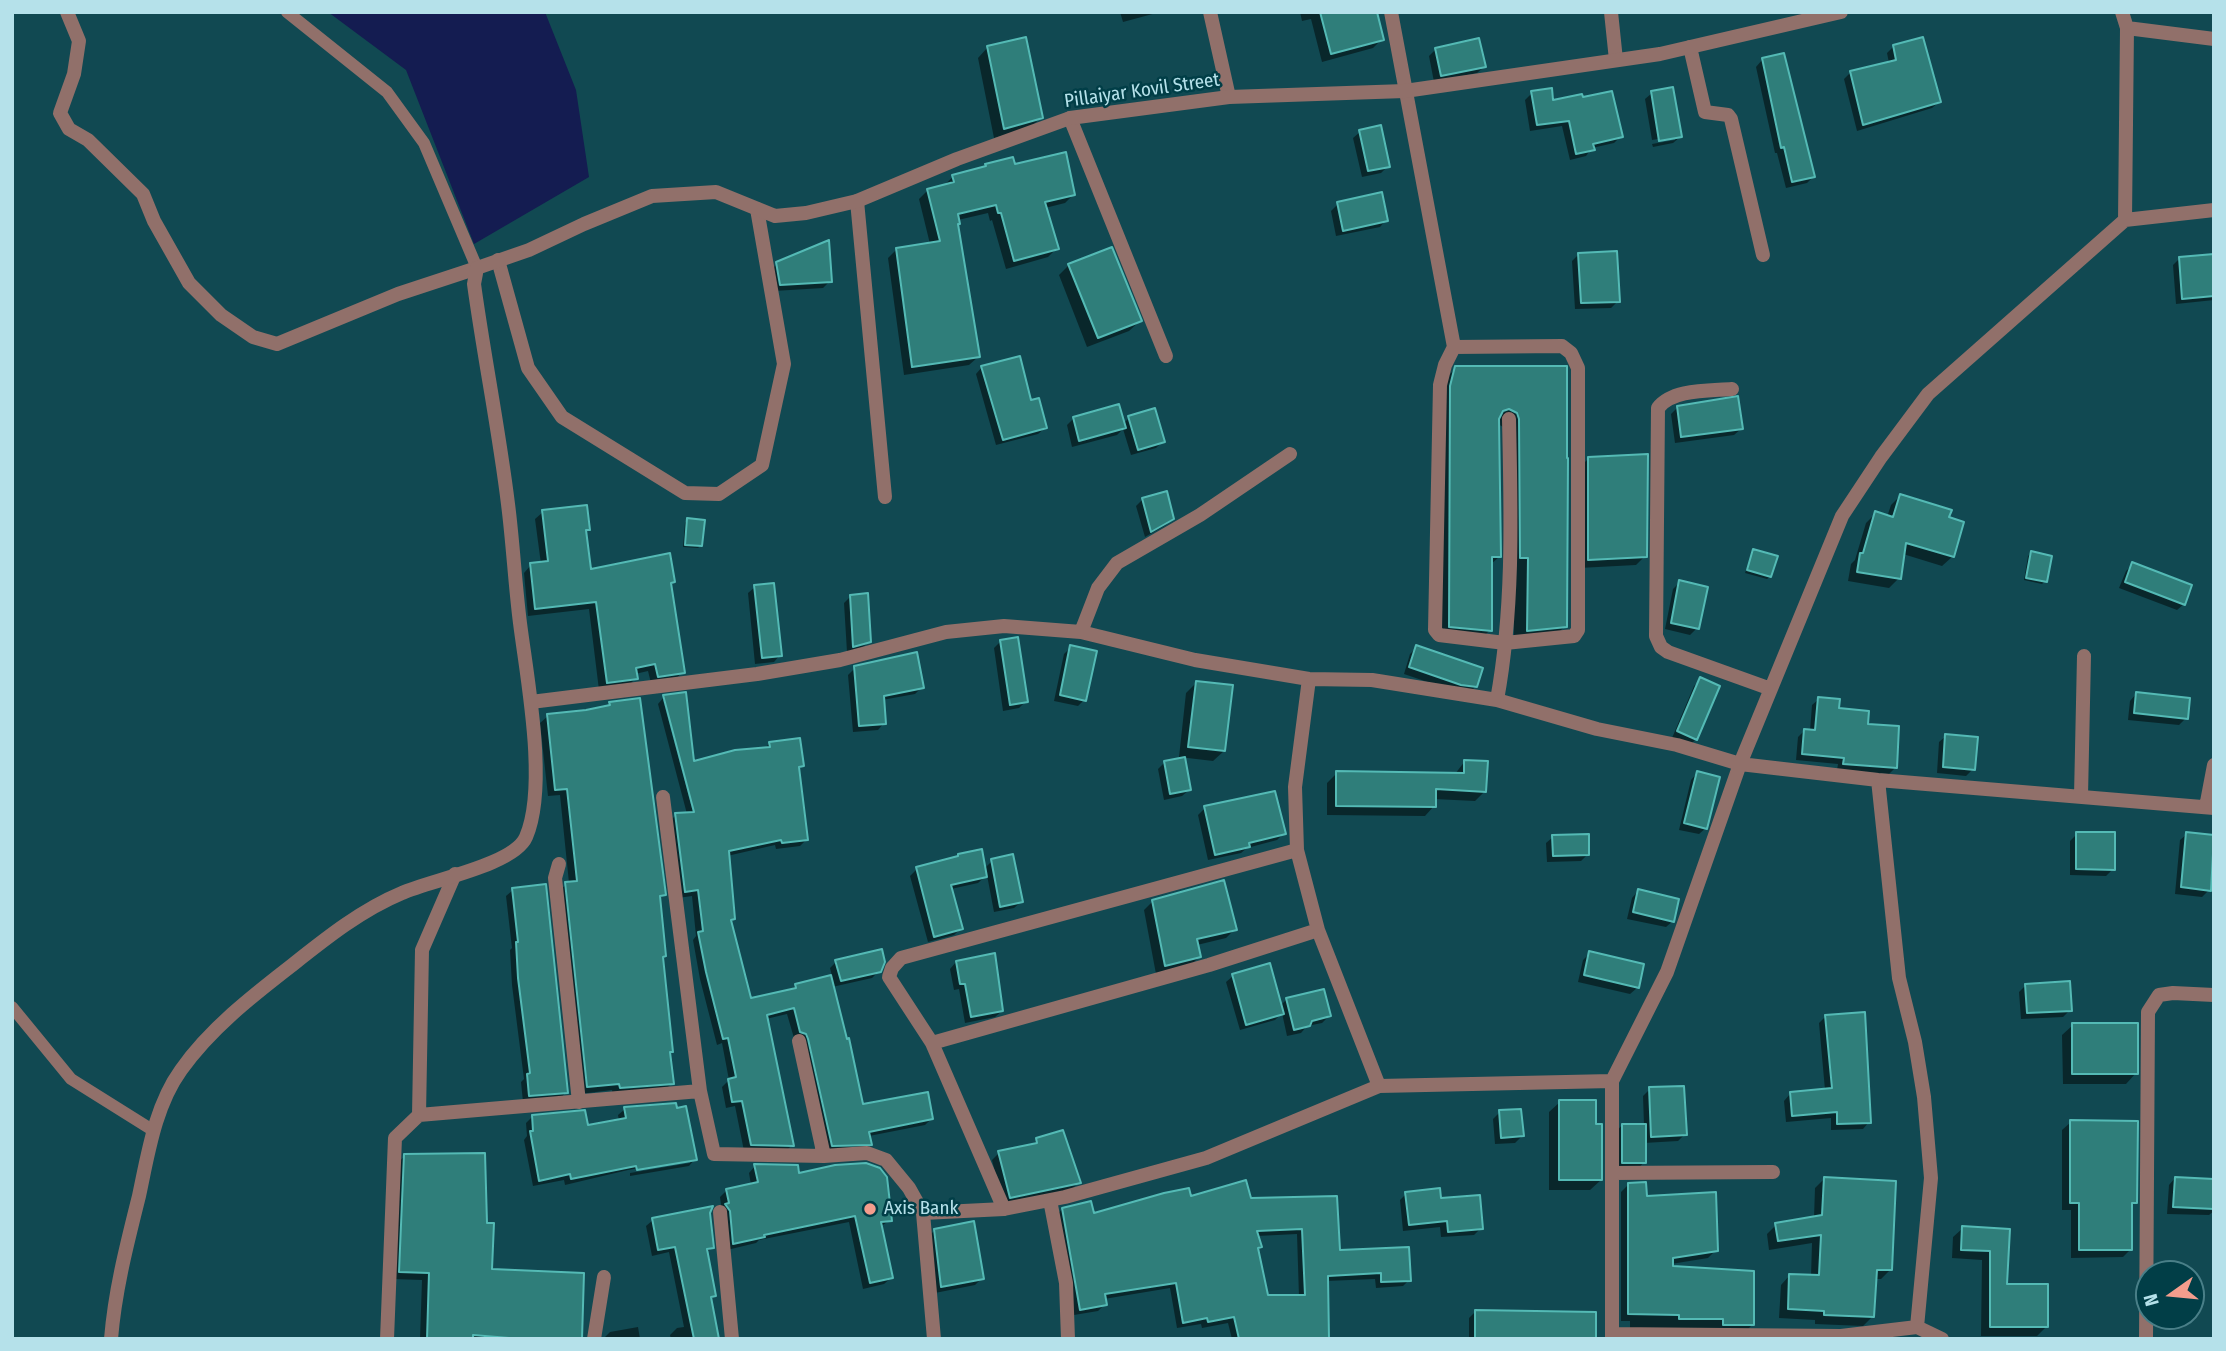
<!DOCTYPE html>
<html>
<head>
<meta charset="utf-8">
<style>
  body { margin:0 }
  #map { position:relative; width:2226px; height:1351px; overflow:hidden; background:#114952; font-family:"Fira Sans Condensed",sans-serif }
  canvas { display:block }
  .frame { position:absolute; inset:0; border:14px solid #b5e1ea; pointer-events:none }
  .north { position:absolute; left:2135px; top:1260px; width:70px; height:70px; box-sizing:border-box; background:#013e47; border:2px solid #497f88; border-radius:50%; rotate:255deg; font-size:19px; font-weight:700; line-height:28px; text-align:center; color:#b5e1ea }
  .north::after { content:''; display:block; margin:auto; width:24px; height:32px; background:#f49d8d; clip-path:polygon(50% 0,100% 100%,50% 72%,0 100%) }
</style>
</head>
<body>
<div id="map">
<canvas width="2226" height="1351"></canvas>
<div class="frame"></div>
<div class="north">N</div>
</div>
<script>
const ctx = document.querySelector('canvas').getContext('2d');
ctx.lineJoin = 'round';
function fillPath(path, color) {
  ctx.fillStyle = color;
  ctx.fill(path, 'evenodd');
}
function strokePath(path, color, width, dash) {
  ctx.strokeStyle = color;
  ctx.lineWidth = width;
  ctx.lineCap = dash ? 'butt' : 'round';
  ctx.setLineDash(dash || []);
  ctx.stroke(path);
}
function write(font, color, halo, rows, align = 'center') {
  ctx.font = font + ' "Fira Sans Condensed",sans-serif';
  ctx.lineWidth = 5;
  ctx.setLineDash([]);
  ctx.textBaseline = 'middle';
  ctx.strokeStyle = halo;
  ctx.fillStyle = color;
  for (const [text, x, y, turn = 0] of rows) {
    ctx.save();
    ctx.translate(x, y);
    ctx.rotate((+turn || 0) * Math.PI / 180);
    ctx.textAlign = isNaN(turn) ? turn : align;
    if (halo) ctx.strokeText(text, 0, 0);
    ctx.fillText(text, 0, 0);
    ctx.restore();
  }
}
fillPath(new Path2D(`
  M328,12H545L576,90L589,177L474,244L406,70Z`), '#141c51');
fillPath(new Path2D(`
  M1120,12H1160L1123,22Z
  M1300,12H1369L1382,39L1373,48L1322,62L1311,19L1302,21Z
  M988,47L1041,117L1030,128L994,138L978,58Z
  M1893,47L1939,102L1932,108L1857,131L1844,79L1851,72L1889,63L1887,53Z
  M1436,49L1484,67L1477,73L1434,82L1429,56Z
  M1762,60L1813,177L1807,183L1786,188L1777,153H1775L1756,67Z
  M1532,93L1552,102L1621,136L1614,143L1592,148L1586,156L1570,160L1562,126L1530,131L1525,100Z
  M1652,93L1680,137L1673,143L1653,147L1652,144L1675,140V136L1652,140L1645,99Z
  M1360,132L1388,166L1381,173L1362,177L1353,138Z
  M1014,166L1074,194L1065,203L1045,208L1057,248L1048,257L1006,269L992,220L990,221L988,213L958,220L956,226L978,357L969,365L904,375L888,258L897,249L930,244L919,199L928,190L944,185L953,177Z
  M1338,204L1386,220L1380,227L1336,236L1331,211Z
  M1579,254L1618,301L1611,308L1575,309L1572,261Z
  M2214,255V300L2176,304L2173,265L2179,259Z
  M777,264L830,281L823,288L774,291L770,271Z
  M1069,265L1140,321L1129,331L1087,347L1059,275Z
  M982,367L1030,402L1045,428L1038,434L996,445L976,374Z
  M1456,368H1565V626L1551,640L1514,644V571L1503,427L1498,424L1499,557L1490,565V630L1476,644L1436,640L1442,382Z
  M1678,407L1741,429L1734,435L1675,443L1671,414Z
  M1154,411L1163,441L1156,448L1131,455L1123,429L1117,435L1072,447L1067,425L1073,419L1123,424L1129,418Z
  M1588,459L1645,556L1636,565L1579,568V468Z
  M1900,496L1947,519L1962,523L1952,557L1942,566L1903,554L1899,578L1889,588L1848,581L1851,564L1855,560L1866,523L1876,513L1887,517L1891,505Z
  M1143,499L1172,518L1166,525L1145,537L1136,506Z
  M543,512L588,529L585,532L589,571L673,582L670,585L682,672L675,680L651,683L648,671L635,674L636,678L628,686L599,690L589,609L528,616L524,573L531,565L541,564L535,519Z
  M687,520L701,545L698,548L683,547L685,523Z
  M1754,551L1770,577L1767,579L1745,573Z
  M2031,553L2045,581L2042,584L2024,580L2028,556Z
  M2133,564L2184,604L2177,610L2119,588L2126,571Z
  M1680,582L1697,628L1690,635L1665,629L1673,589Z
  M755,587L780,655L774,662L755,664L748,593Z
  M850,597L869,641L862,648L847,652L844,603Z
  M1001,641L1026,701L1019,708L1003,711L994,648Z
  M1071,647L1084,700L1078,706L1054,701L1064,654Z
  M1417,647L1476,686L1469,693L1454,691L1404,674L1410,654Z
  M855,668L922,687L915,694L882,700L884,723L878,730L853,732L848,675Z
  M1701,679L1696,739L1689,746L1672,738L1694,686Z
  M1197,682L1224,751L1213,761L1179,757L1186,693Z
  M685,694L693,764L735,752L764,749L770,743L799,740L802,766L798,770L807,839L800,846L776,849L775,845L727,856L734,919L730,922L749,1000L790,991L796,985L832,976L830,968L836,962L880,951L883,962L879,971L872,978L832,987L846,1041L848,1040L862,1106L926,1094L931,1119L925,1125L869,1136L871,1144L864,1151L825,1152L802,1046L799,1040L794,1038L787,1014L766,1019L792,1145L785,1152L744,1151L735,1106L726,1108L722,1087L729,1080L722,1043L717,1045L700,979L693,940L696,936L692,896L678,898L669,822L676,815L687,814L658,704L664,697ZM663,700H666L698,820H695Z
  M2136,694L2186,718L2179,725L2128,720L2130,701Z
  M1819,699L1866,726L1896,767L1889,774L1837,770L1838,764L1796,760L1798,737L1804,731H1810L1812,705Z
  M610,704L664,894L659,899L661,959L671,1051L669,1054L672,1083L665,1090L613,1095L612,1090L580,1094L558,891L569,883L560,795L548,796L540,723L548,716L606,708Z
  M1946,736L1973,769L1966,776L1937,773L1939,742Z
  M1465,761L1485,791L1475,801L1434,799V806L1425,816L1327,815V783L1337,773L1455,774Z
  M1165,762L1189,790L1182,796L1164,800L1158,769Z
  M1697,773L1706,828L1699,834L1679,830L1691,780Z
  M1205,808L1284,833L1277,840L1247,848L1241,853L1208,860L1198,815Z
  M2077,834L2113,869L2106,876L2070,875V841Z
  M2187,834L2209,890L2202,897L2175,894L2180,840Z
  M1553,837L1587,855L1581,861L1547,862L1546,843Z
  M992,861L1021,902L1014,908L994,912L987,875L978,883L951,889L961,928L954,935L928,942L910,876L917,869H984Z
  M513,890L566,1092L560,1099L523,1102L521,1082L524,1079L512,985L510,950L512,948L506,896Z
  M1638,891L1673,921L1666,927L1627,919L1632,898Z
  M1153,901L1235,929L1226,938L1197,945L1199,957L1190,966L1156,974L1144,910Z
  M1590,953L1642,965L1637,988L1630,994L1578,982L1583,960Z
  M956,962L1002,1011L995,1017L965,1023L959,989L954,990L950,969Z
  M1233,976L1280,1006L1287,999L1329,1016L1322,1023L1307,1026L1301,1033L1287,1036L1282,1013L1275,1020L1240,1030L1226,982Z
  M2026,985L2070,1010L2063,1017L2021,1019L2019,992Z
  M1826,1016L1869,1122L1863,1129L1831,1130V1118L1786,1122L1784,1101L1790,1094L1825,1090L1819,1023Z
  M2073,1025L2136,1073L2126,1084H2063L2062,1035Z
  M1650,1089L1685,1134L1678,1141L1644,1143V1162L1638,1169H1616V1132L1622,1125H1644L1643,1096Z
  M1560,1102L1601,1180L1590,1190H1549V1112Z
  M625,1109L675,1110L695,1159L689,1166L630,1176V1173L690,1163V1159L628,1170L565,1185L564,1180L533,1186L524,1140L527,1136L526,1123L532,1117L586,1127L619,1121L618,1115Z
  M1500,1112L1522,1136L1515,1143L1495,1144L1493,1119Z
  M2071,1122L2135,1202L2131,1207V1249L2123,1257L2071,1258V1210H2062V1130Z
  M1037,1140L1079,1182L1072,1189L1003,1204L992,1160L999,1153L1031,1146Z
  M405,1156L485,1225L491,1271L578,1339H420L422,1280L392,1279L397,1163Z
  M755,1166L798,1175L890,1220L880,1227L891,1278L884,1284L863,1289L849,1222L759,1240L756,1243L727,1250L720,1197L727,1190L751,1185L749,1173Z
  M1825,1178L1890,1270L1881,1279H1874L1872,1317L1863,1326L1815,1324V1320L1779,1318L1781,1285L1790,1275L1811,1277L1812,1243L1769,1250L1767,1234L1776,1225L1814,1218L1815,1188Z
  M2175,1178L2214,1180V1211L2209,1215L2167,1214L2169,1185Z
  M1629,1184L1716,1250L1708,1258L1671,1264L1672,1268L1752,1325L1744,1333L1630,1332V1321H1621V1192Z
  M1406,1194L1439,1200L1481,1228L1474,1235L1441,1237L1440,1227L1403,1231L1400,1200Z
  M1335,1197L1338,1252L1409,1280L1403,1286L1376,1288L1375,1279L1326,1281L1328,1338L1232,1339L1228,1323L1202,1328L1201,1324L1177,1328L1170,1288L1104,1299L1105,1304L1098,1311L1074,1315L1056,1216L1062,1209L1092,1216L1190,1198L1250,1200ZM1297,1234L1299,1297H1266L1256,1250L1260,1247L1257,1236Z
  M709,1213L712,1247L706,1254L714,1296L709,1300L717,1339H671L670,1335L677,1328L684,1327L669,1252L652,1256L646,1226L653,1220Z
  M1963,1228L2008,1231L2005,1286L2046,1327L2037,1336H1981L1982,1260L1952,1258L1953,1237Z
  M935,1230L982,1278L975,1285L935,1293L928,1237Z
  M1476,1311L1595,1339H1469V1318Z
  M638,1327L640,1339H603L610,1332Z`), '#0007');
const building = new Path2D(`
  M1320,12H1377L1384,40L1331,54Z
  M1026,37L1043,118L1004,129L987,46Z
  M1923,37L1941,102L1863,125L1850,71L1896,60L1893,45Z
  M1479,38L1486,67L1441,76L1435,48Z
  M1784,53L1815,177L1792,182L1784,147L1781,148L1762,58Z
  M1673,87L1682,137L1659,141L1651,91Z
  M1552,88L1553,100L1582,94L1583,97L1612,91L1623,137L1593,144L1595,150L1576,154L1569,121L1537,125L1531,91Z
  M1381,125L1390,167L1368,171L1359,130Z
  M1066,152L1075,195L1045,202L1059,249L1014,261L1001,213H998L996,205L958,214L960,224H958L980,357L912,367L896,248L940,241L927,189L954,182L952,175L986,166L985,164L1013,157L1015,164Z
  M1382,192L1388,221L1343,231L1337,202Z
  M829,240L832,282L780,285L776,262Z
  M1112,247L1142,321L1098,338L1068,264Z
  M1617,251L1620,302L1581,303L1578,253Z
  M2214,254V296L2182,299L2179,257Z
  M1020,356L1031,400L1039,398L1047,428L1003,440L981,366Z
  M1455,366H1567V458H1568L1567,627L1527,631L1528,558H1520L1519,419L1517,413L1509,409L1503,411L1499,419L1501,557H1492V631L1449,627L1450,386Z
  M1738,396L1743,429L1681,437L1677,406Z
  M1119,404L1126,428L1079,441L1073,417Z
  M1155,408L1165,442L1138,450L1128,416Z
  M1648,454L1647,557L1588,560V457Z
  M1167,491L1174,519L1151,532L1142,498Z
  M1900,494L1952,510L1949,517L1964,522L1954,557L1906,543L1901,579L1857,572L1860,553H1863L1875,511L1893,517Z
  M587,505L590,530H586L591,569L670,553L675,582L671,583L685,673L658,677L655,664L636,668L638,679L607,683L596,602L535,609L530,563L548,561L542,510Z
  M687,518L705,520L702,546L685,545Z
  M1753,549L1778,556L1771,577L1747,570Z
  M2031,551L2052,556L2047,582L2026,578Z
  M2132,562L2192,585L2185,605L2125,582Z
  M1679,580L1708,587L1699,629L1671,623Z
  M774,583L782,656L762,658L754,585Z
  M868,593L871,642L853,647L850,595Z
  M1018,637L1028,702L1010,705L1000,640Z
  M1070,645L1097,651L1086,701L1060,695Z
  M1416,645L1483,668L1477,687L1461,685L1409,667Z
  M917,652L924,688L884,696L886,724L859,726L854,666Z
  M1700,677L1720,686L1697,740L1677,731Z
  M1196,681L1233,685L1225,751L1188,747Z
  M686,692L694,761L735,750L770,747L769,742L800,738L804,766L799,767L808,840L782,843L781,840L729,851L735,919L731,920L751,998L796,988L795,984L831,975L847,1039L849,1038L863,1104L928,1092L933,1119L869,1132L872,1145L832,1146L808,1039L806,1034L800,1032L794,1008L767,1015L794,1146L751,1145L742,1101L732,1102L728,1079L736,1077L728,1038L723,1039L706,972L698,932L703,931L698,890L685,892L675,813L694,812L663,695Z
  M2136,692L2190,698L2188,719L2134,713Z
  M1818,697L1840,699L1839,708L1869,711L1868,724L1899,726L1897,768L1843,764L1844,758L1802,754L1804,729L1815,730Z
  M640,698L666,895L660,896L666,956L663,957L673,1052H670L674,1084L620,1088L619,1084L587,1087L565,882L577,881L567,789L555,790L547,714L586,710L610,705L609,702Z
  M1945,734L1978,737L1975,770L1943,767Z
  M1185,757L1191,790L1170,794L1164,761Z
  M1464,760L1488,761L1486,792L1436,789V807L1336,806V771L1464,773Z
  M1697,771L1720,777L1707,829L1684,823Z
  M1275,791L1286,834L1249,843L1250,847L1215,855L1204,806Z
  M2076,832H2115V870L2076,869Z
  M2186,832L2214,835L2211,891L2181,887Z
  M1589,834V855L1553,856L1552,835Z
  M982,849L987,877L951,885L963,929L934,937L916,867L958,856V854Z
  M1013,854L1023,902L1000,907L991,859Z
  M1224,880L1237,930L1197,939L1201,957L1165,966L1152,900Z
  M546,884L568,1093L529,1096L527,1074L530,1073L518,978L516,942H518L512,888Z
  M1638,889L1679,899L1674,922L1633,912Z
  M882,949L885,962L881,972L841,981L835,960Z
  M1589,951L1644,964L1639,988L1584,975Z
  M995,953L1003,1011L971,1017L965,984H960L956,961Z
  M1270,963L1284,1014L1246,1025L1232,974Z
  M2070,981L2072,1011L2027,1013L2025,984Z
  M1324,989L1331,1016L1312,1021L1310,1026L1294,1030L1286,998Z
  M1865,1012L1871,1123L1837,1124V1112L1792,1116L1790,1092L1832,1088L1825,1015Z
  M2072,1023H2138V1074H2072Z
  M1684,1086L1687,1135L1651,1137L1649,1087Z
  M1559,1100H1596V1124H1602V1180H1559Z
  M676,1103L677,1108L686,1106L697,1160L637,1170L636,1166L571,1179L570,1174L539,1181L530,1131H533L532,1115L585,1110L588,1125L626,1118L624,1107Z
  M1521,1109L1524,1136L1501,1138L1499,1110Z
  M2070,1120L2138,1121L2137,1203H2132V1250H2079V1203H2070Z
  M1622,1124H1646V1163H1622Z
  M1063,1130L1081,1183L1010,1198L998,1151L1037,1143L1036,1138Z
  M485,1153L487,1223H494L492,1269L584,1273L582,1339H521L473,1335V1339H427L429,1273L399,1272L404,1154Z
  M866,1163L880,1168L887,1177L892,1221L881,1222L893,1278L870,1283L855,1216L764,1235L765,1237L733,1244L730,1211L725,1204L729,1203L726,1189L758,1182L754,1164L798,1165L799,1173L835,1165Z
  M1824,1177L1896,1181L1892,1270H1877L1874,1317L1824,1315V1311L1788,1309L1789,1274L1819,1275L1821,1235L1778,1241L1775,1223L1822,1215Z
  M2175,1177L2214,1179V1209L2173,1207Z
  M1246,1180L1251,1198L1337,1196L1340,1250L1409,1247L1411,1281L1381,1282V1273L1328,1276L1329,1339H1239L1234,1317L1208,1322L1207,1318L1183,1323L1176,1283L1105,1294L1107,1305L1080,1310L1062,1208L1091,1201L1094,1213L1164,1193L1189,1188L1191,1196ZM1302,1229L1305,1295H1268L1258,1248L1262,1247L1257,1231Z
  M1646,1182L1647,1196L1716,1192L1718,1251L1673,1258V1266L1754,1271V1325H1723V1319H1679V1315L1628,1314V1183Z
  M1440,1188L1441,1198L1480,1195L1483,1229L1448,1232L1447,1221L1409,1225L1405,1192Z
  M713,1206L710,1213L714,1248L707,1249L716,1296L711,1297L719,1339H694L675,1247L658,1250L652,1218Z
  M974,1221L984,1279L941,1287L934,1229Z
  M1962,1226L2010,1229L2007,1284H2048V1327H1990V1251L1961,1250Z
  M1475,1310L1596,1312V1339H1475Z`);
fillPath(building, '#2f7e7a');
strokePath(building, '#54bab5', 2);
strokePath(new Path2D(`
  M287,12L387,92L424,143L477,268
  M12,1007L71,1079L154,1131`), '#91706a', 12);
strokePath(new Path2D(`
  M67,12L79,41L74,74L60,113L69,129L88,140L143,194L154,221L189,283L221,315L253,337L277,344L398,294L477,268
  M1210,12L1229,97
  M1391,12L1454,347L1562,346L1571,353L1578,368V630L1574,636L1505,643L1439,635L1435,630L1440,385L1445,365L1454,347
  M1611,12L1616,60
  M2122,12L2127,28
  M1690,47L1705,112L1728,115L1731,119L1763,255
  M1070,118L1166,356
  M857,201L885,497
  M2125,220L2214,210
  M498,260L528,368L562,417L685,493L719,494L762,465L784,364L757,209
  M1732,389C1709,391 1672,389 1658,408L1656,636L1661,647L1668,652L1771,689
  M1081,632L1098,588L1117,563L1200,515L1290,454
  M1309,679L1295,787L1297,850L1318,930L1379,1086L1612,1081
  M1497,700C1514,607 1511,512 1509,419
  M531,702L757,674L840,660L946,632L1004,626L1081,632L1195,660L1309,679L1372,680L1497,700L1597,729L1677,745L1740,764L1878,780L2214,808
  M1878,780L1899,978L1915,1042L1924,1097L1931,1178L1917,1327
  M2081,796L2084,656
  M663,797L700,1091L714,1154L824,1156L867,1153L886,1160L909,1188L923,1213L934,1339
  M2206,807L2214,765
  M559,864L555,878L579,1102
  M799,1041L824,1156
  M932,1043L1209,965L1318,930
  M419,1115L422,950L455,874
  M1612,1173L1773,1172
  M1050,1200L1066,1283L1068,1339
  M1004,1209L932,1043L889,977L892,968L901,958L1297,850
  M720,1212L732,1339
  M923,1213L1004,1209L1065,1197L1206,1158L1379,1086
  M1612,1334L1841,1336L1917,1327L1942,1339
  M387,1339L395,1138L419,1115L700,1091
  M594,1339L604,1277
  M1612,1339V1081L1667,972L1740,764L1842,516L1881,457L1928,394L2125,220L2127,28L2214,39
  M2146,1339L2148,1012L2159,995L2173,993L2214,995`), '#91706a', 14);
strokePath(new Path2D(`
  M111,1339C115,1290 127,1244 139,1196C148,1154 155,1106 181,1070C210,1029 251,997 291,966C325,939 361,910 402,893C431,880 514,865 526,837C548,786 527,679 520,623C515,584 513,543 508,504C499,430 484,357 474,284L477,268L529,250L584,224L652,196L716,192L775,216L806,213L857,201L957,159L1070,118L1229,97L1405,91L1660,54L1841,12`), '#91706a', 14);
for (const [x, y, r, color] of [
  [870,1209,7,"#f49d8d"]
]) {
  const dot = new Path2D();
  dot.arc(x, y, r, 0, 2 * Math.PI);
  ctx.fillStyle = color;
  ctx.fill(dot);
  strokePath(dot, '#013e47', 2.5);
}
write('19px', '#b5e1ea', '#013e47', [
  ["Pillaiyar Kovil Street",1142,91,-8]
]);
write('19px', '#b5e1ea', '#013e47', [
  ["Axis Bank",884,1209]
], 'left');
</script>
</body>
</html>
